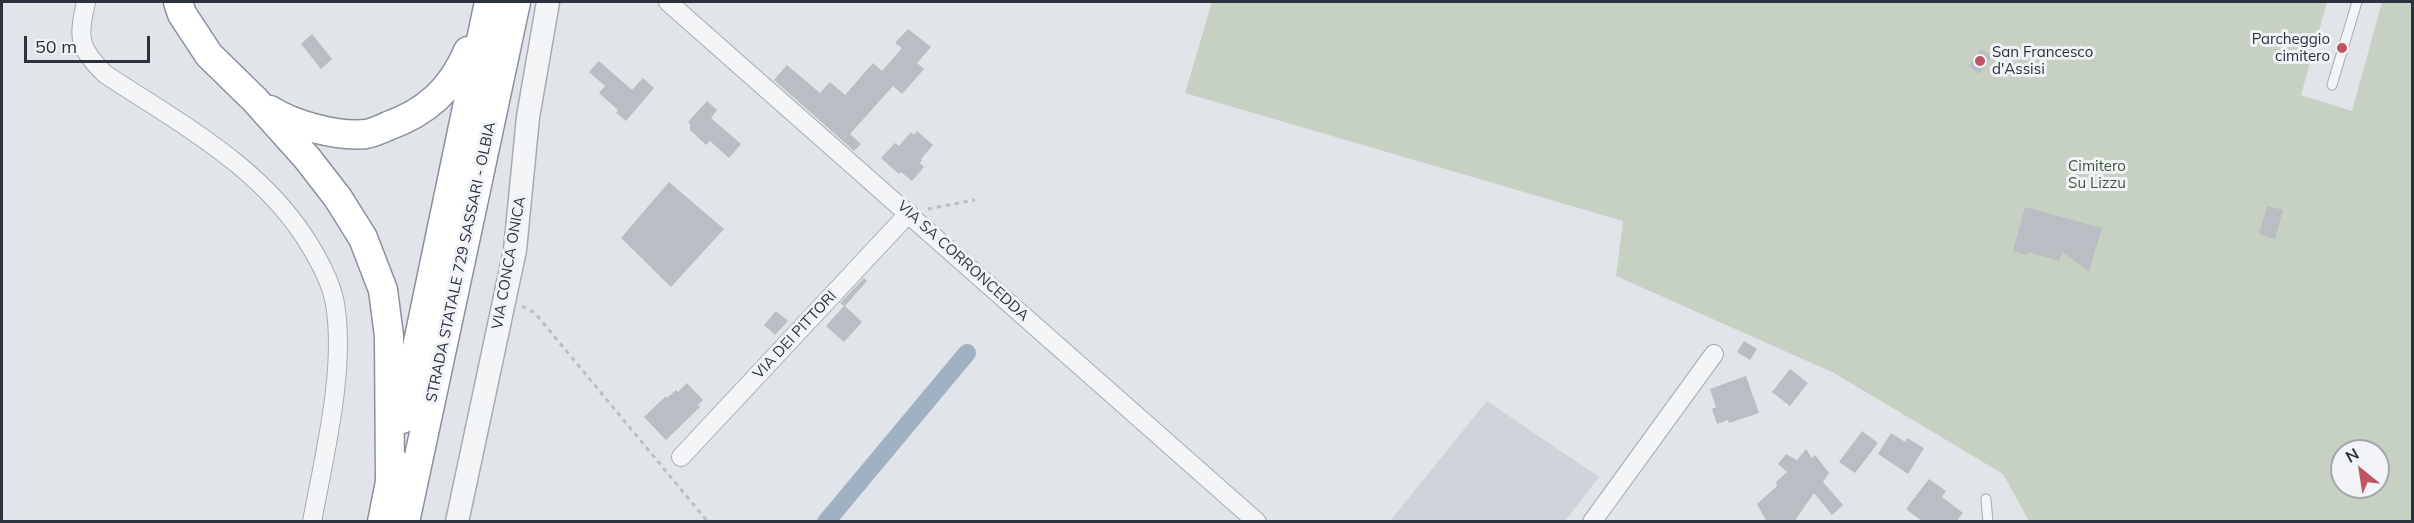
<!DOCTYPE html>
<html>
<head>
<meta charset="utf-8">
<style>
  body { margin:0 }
  #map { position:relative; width:2414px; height:523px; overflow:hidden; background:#e1e4e8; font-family:Mulish,sans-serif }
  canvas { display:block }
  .frame { position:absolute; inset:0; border:3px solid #2b323e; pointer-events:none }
  .north { position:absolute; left:2330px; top:439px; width:60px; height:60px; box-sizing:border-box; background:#f1f3f6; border:2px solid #a2a6ac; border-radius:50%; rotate:330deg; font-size:16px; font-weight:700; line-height:24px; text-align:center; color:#2b323e }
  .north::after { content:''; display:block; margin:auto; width:21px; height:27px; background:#be5562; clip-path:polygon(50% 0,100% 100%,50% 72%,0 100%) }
  .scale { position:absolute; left:24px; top:36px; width:126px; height:27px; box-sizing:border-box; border:3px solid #2b323e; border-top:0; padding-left:8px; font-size:18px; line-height:21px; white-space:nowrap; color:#2b323e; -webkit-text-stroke:4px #f1f3f6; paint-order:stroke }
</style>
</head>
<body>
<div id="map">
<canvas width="2414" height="523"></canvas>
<div class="frame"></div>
<div class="north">N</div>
<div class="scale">50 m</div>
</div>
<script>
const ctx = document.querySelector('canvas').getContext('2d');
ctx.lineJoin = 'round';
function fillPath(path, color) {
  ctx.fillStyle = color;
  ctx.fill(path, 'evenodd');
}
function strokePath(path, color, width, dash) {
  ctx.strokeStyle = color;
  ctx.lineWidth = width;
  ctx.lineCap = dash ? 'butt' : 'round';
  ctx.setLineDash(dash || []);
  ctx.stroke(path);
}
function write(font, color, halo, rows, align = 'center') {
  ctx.font = font + ' Mulish,sans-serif';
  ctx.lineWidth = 6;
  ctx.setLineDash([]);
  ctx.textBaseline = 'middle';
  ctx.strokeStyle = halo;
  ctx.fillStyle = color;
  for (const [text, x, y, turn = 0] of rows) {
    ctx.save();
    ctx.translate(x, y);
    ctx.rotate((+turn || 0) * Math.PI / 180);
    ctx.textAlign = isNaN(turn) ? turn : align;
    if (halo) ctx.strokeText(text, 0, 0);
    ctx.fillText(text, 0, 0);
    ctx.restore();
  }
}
fillPath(new Path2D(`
  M1487,401L1599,477L1565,521H1390Z`), '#d0d3da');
fillPath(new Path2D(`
  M1212,2H2327L2301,95L2352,111L2382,2H2412V521H2029L2003,474L1834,373L1616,276L1623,221L1185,93ZM2342,451H2378V487H2342Z`), '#c6d1c3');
strokePath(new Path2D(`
  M826,522L967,353`), '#a1b1c4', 18);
fillPath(new Path2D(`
  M908,29L931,47L917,63L924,69L902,94L893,86L850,134L861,144L854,151L774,80L787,65L820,93L830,82L845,95L873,63L882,71L902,48L895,43Z
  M312,34L332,59L321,69L301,44Z
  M1981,49L1992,56L1979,74L1968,66Z
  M599,61L632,90L643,78L654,88L626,121L616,113L618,110L599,93L605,86L589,72Z
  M707,101L717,110L711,118L741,144L729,158L710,141L706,145L690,130V124L688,122Z
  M917,131L933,145L921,159L922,160L920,163L924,167L912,181L901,172L899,174L881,158L895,143L899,146L911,132L914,135Z
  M669,182L724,229L671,287L621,238Z
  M2267,206L2283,210L2275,239L2259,234Z
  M2025,207L2102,228L2089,271L2062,252L2059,261L2028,252L2027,255L2013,251Z
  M864,278L867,281L845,306L862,322L844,342L826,326L844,306L840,303Z
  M776,311L788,321L775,335L764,325Z
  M1744,341L1757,349L1750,360L1737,352Z
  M1790,369L1808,383L1790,406L1772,392Z
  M1746,376L1759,413L1729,423L1728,420L1717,424L1712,409L1716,407L1710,389Z
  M687,383L703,400L698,405L700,407L666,440L644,417L666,396L667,398L676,390L678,392Z
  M1862,431L1878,443L1855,473L1839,462Z
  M1891,433L1905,442L1907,438L1924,448L1908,474L1878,454Z
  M1806,449L1812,458L1815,455L1829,473L1823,482L1843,505L1832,515L1814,493L1794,522H1767L1757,504L1777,486L1776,482L1787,472L1778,464L1786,454L1797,460Z
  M1929,479L1946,491L1942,497L1963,513L1956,522H1923L1906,509Z`), '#b9bdc4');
const service = new Path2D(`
  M2332,85L2357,2
  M1986,499L1988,522`);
const minor = new Path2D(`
  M86,2C78,39 78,47 105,74C182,125 265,168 312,249C322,266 332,285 335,304C346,370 324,456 312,522
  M668,2L1257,522
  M681,457L909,213
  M1592,522L1714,354`);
const tertiary = new Path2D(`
  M457,522L515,250L528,117L548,2`);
const trunk = new Path2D(`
  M178,2L182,14L209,55L255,100L307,158L338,198L363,238L383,290L389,336L390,481
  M270,110C293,125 338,137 366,134C373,133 381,129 388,126C427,112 452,89 468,51
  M402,419L489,2
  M382,522L394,462
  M405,522L516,2`);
strokePath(service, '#a7abb2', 11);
strokePath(minor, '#a7abb2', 20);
strokePath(tertiary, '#a7abb2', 25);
strokePath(trunk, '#8a919d', 31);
strokePath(new Path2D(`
  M928,209L975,200
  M522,306L535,313L708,522`), '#bbbec3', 3, [4.5, 4.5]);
strokePath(service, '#f3f5f7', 9);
strokePath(minor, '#f3f5f7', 18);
strokePath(tertiary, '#f3f5f7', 22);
strokePath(trunk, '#fff', 28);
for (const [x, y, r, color] of [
  [2342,48,6,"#be5562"],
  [1980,61,6,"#be5562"]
]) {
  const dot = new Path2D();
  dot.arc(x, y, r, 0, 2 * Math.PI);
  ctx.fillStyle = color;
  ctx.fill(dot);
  strokePath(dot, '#f1f3f6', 2);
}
write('15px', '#2b323e', '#f1f3f6', [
  ["Parcheggio",2330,39],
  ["cimitero",2330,56],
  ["San Francesco",1992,52,"left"],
  ["d'Assisi",1992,69,"left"]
], 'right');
write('15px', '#3f583a', '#f1f3f6', [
  ["Cimitero",2097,166],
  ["Su Lizzu",2097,183]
]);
write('15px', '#2b323e', '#f1f3f6', [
  ["VIA SA CORRONCEDDA",963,261,42],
  ["STRADA STATALE 729 SASSARI - OLBIA",461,262,-78],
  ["VIA CONCA ONICA",509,263,-80],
  ["VIA DEI PITTORI",795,335,-47]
]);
</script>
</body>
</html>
